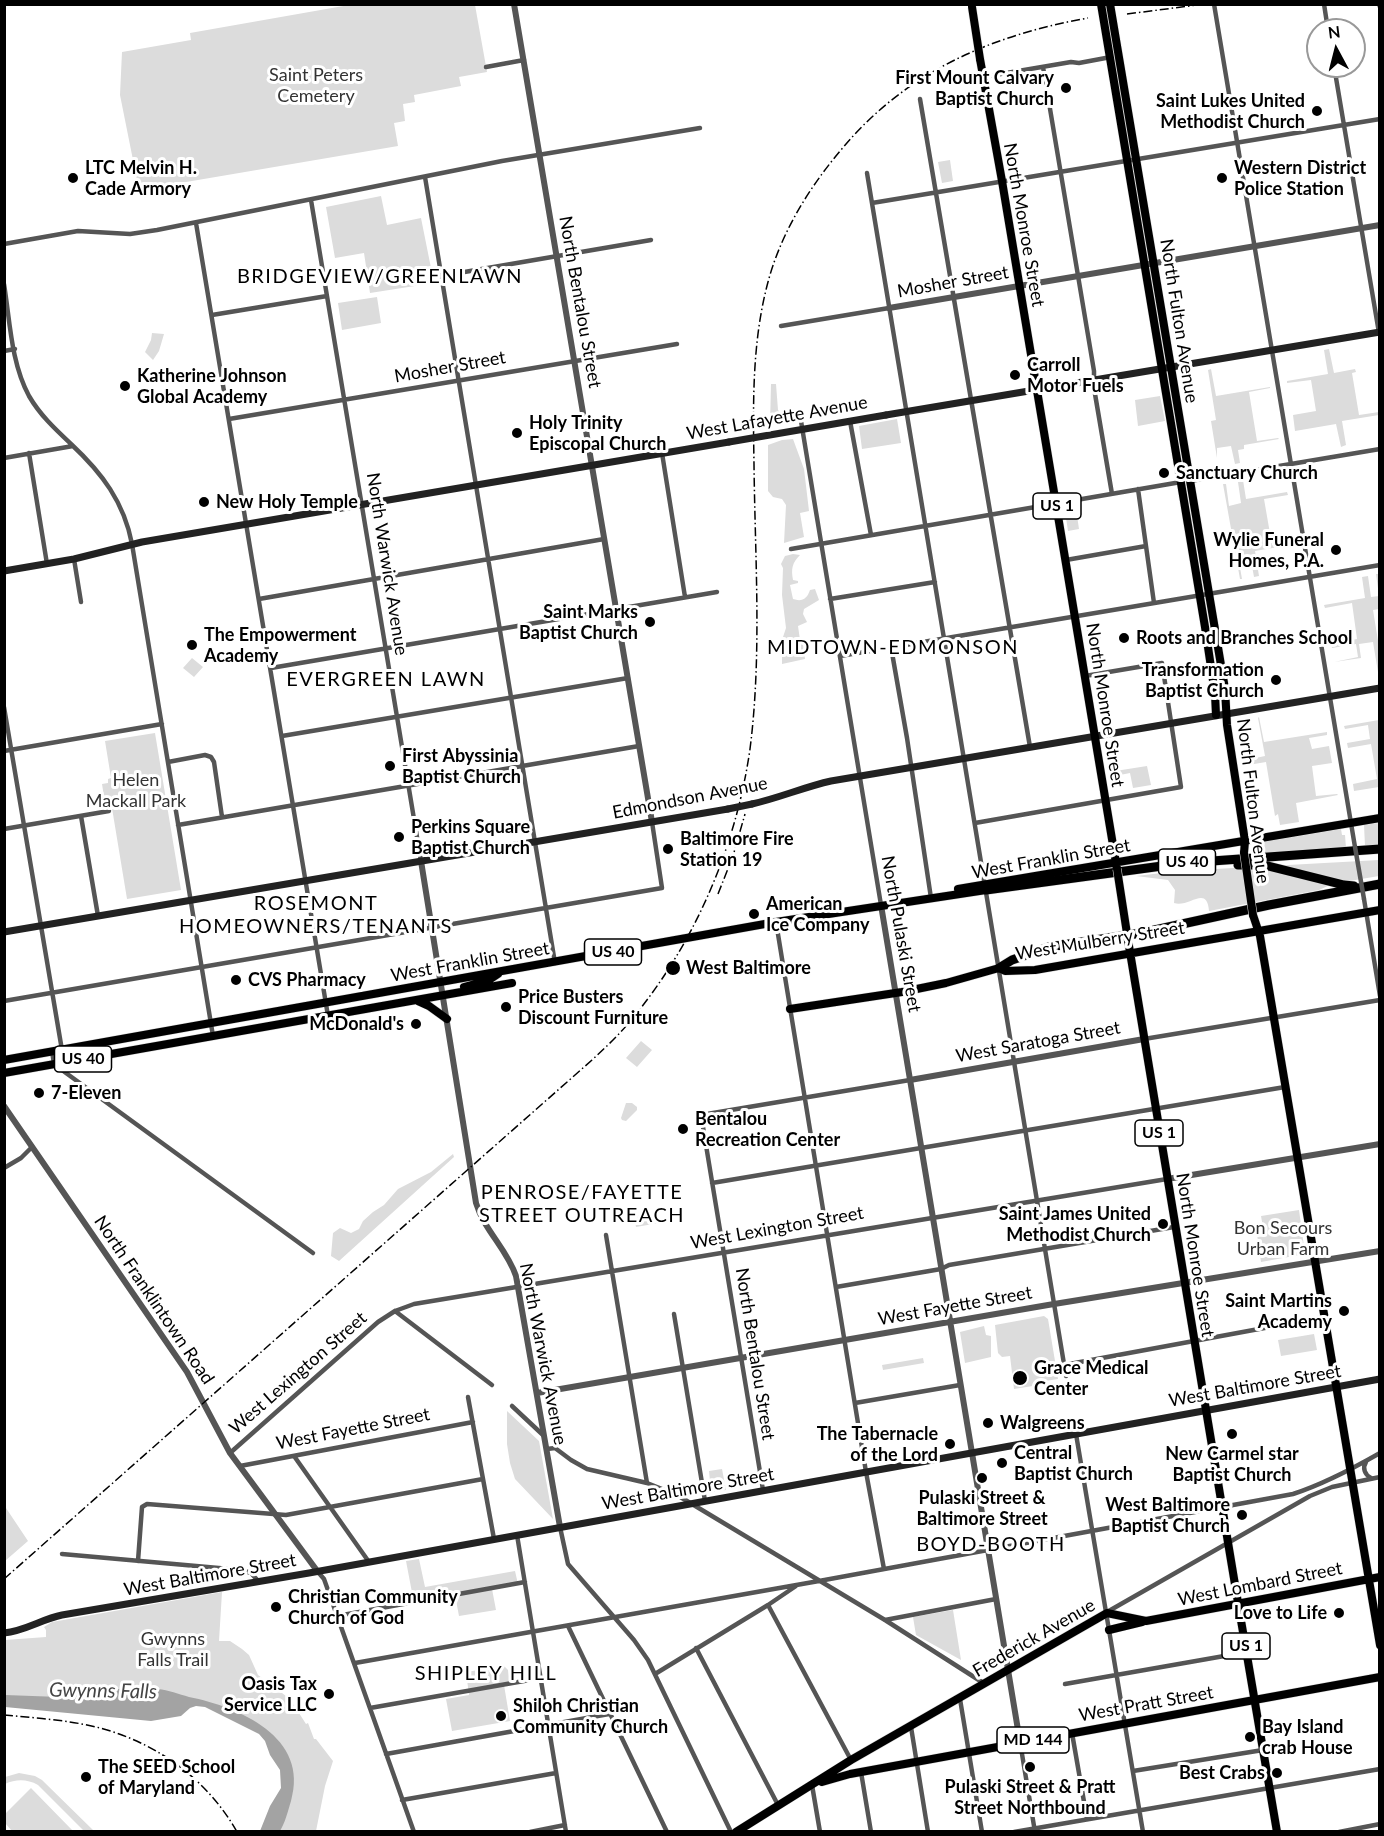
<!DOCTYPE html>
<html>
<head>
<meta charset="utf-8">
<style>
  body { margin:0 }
  #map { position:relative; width:1384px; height:1836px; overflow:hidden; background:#fff; font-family:Lato,sans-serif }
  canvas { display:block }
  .frame { position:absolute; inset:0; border:6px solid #000; pointer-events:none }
  .north { position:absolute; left:1306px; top:18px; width:60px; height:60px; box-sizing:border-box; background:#fff; border:2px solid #999; border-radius:50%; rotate:353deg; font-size:16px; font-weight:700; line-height:24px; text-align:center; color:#000 }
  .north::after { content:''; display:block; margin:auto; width:21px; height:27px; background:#000; clip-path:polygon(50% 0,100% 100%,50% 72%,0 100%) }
</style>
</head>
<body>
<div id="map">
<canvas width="1384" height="1836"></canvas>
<div class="frame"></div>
<div class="north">N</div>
</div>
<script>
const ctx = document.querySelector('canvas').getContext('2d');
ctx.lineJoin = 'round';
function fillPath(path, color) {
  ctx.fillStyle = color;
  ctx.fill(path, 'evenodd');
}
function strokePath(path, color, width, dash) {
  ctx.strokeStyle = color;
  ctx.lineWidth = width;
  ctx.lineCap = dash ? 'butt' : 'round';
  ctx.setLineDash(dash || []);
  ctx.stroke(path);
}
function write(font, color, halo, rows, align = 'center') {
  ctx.font = font + ' Lato,sans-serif';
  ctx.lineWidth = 6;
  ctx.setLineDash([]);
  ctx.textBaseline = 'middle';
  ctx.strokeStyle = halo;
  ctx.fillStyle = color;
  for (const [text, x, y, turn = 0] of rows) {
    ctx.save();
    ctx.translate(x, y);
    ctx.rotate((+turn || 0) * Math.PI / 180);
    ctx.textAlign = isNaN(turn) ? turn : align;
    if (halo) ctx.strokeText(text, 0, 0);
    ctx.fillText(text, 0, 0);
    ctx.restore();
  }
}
fillPath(new Path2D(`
  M349,5H475L487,72L459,77L461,86L414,95L415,102L403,104L405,121L394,123L398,146L139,190L120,95L122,52L191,40L190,33Z
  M950,160L953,181L942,183L938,162Z
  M381,196L387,225L421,218L434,283L370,293L364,253L335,258L326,207Z
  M377,297L381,323L342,330L338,303Z
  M152,333L164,334L159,351L153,360L145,352L151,340Z
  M1329,349L1334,373L1355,369L1356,372L1352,373L1359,415L1379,412V415L1342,421L1346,445L1341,447L1336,424L1295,431L1293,415L1316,411L1311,380L1287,383V381L1328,374L1324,350Z
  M1211,369L1216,396L1270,387V388L1249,392L1257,441L1278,438L1279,439L1244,445V449L1238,450L1240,463L1235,464L1231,446L1217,448V458L1211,421L1216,420L1208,370Z
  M771,384H776L778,410L789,423L770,425Z
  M1160,396L1165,421L1138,426L1135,400Z
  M897,419L901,443L862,449L859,426Z
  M793,439L804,469L809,511L800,513L804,537L784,543L786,505L782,499L773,497L768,491V445L782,440Z
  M1243,480L1246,499L1287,492L1288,495L1264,499L1272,545L1296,541V544L1255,551L1259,576L1254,577L1250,555L1238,556L1242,579H1240L1223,484H1226L1229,506L1241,503L1238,482Z
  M1076,509L1079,529L1068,531L1065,511Z
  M793,554L800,555C792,563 791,569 793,580L798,581V583L790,585L793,599C802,602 807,599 810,590L815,589L819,600L804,609L803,614L807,622L798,626L800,640L803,642L805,659L782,664V652L778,648L777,644L783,637L786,628L782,595L783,568L781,564L785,556Z
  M1376,574H1379V609L1373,610L1379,647V678L1373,642L1359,644L1361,658L1334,662L1358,657L1356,644L1332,648L1331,644L1357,639L1352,603L1325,608L1324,605L1365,598L1362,577L1368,576L1371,597L1379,596Z
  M1098,623L1101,642L1089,644L1086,625Z
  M192,658L203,667L194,677L183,668Z
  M1259,717L1264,742L1327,732V735L1309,738L1312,749L1329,746L1332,763L1312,766L1316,796L1337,794L1338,795L1296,803L1299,822L1280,825L1278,814L1275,816L1266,762L1242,766L1241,761L1265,756L1258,718Z
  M1379,720V787L1354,791L1353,784L1377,779L1371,744L1348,748L1347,743L1370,739L1368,725L1345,729L1344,726Z
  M155,733L181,890L127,899L111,802L105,803L102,784L108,783V779L111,778L105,741Z
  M1147,766L1151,785L1133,788L1130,773L1110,777L1109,772Z
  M1379,823V845L1365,846L1364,825Z
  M1341,829L1342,835H1345L1346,848L1259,857L1257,843Z
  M1379,860V876L1332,884L1319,890L1209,911C1207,884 1189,908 1174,903L1175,890L1168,880L1136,876L1179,871Z
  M641,1041L652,1050L637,1067L626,1058Z
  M626,1103H632L637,1107V1110L626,1121L622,1120L621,1118Z
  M453,1154L454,1157L339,1261L331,1256L333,1233L340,1228L351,1233L359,1229L363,1221L373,1212L384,1205L398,1189L431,1172Z
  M1299,1210L1305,1254L1261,1262L1257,1234L1264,1233L1261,1216Z
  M657,1213L659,1223L636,1227L634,1216Z
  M1044,1316L1048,1319L1058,1379L1039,1382V1385L1014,1389L1010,1356L1002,1357L998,1353L995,1325Z
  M984,1326L986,1335L991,1336V1357L965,1363L960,1332Z
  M1314,1334L1317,1350L1281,1356L1278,1340Z
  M923,1358L924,1363L883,1370L882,1365Z
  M507,1411L539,1441L553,1519L515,1479L510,1463L507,1444Z
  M722,1469L726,1490L711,1492L709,1471Z
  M4,1505L28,1541L5,1561H4Z
  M419,1559L425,1587L515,1571L518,1584L492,1589L496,1610L459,1616L455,1595L414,1603L406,1561Z
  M222,1592L219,1641H230L242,1649L249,1655L258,1675L290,1699L306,1724L308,1723L314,1739H316L333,1761L325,1786L316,1831H266L286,1776L260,1729L192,1700L85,1706L5,1701V1640L46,1637V1630L44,1627L52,1622Z
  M953,1610L961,1660L916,1635L913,1617Z
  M504,1666L508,1670L510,1683L504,1685L510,1721L452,1731L446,1699L469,1695L466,1672Z
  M19,1773L35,1776L42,1780L94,1831H84L38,1785C27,1779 16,1779 5,1784V1777Z
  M31,1788L73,1831H12L5,1823V1814Z`), '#dcdcdc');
fillPath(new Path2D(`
  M116,1689C130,1689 144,1688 158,1689C168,1690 179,1694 189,1697C239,1707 310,1737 291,1801C288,1811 285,1823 280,1831H260L270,1806L281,1788L280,1770L270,1755L265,1741L259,1734L205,1707L196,1706L190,1708L181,1716L151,1721L5,1707V1695L87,1698C97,1696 105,1690 116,1689Z`), '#a3a3a3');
const primary = new Path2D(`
  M1101,4L1205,627L1215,694L1216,715
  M1110,4L1225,689L1227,725L1245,841L1244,853
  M980,59L1002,181L1117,869
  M958,889L1380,818
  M1253,915L1260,936L1380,1645
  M1128,940C1177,1238 1226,1535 1277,1832
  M464,987L489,980L498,974
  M418,1001L429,1006L447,1019
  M790,1009L902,992L946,983L999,968L1005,971L1035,970L1380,910
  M4,1060L776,922L986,890
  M4,1073L512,983
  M1109,1630L1142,1622
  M822,1782L850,1774L1380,1677
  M736,1832L851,1760L1107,1613L1146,1621L1380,1577`);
const motorway = new Path2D(`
  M1238,865H1264L1344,885L1354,886
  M986,890L1184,863L1380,849
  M999,968L1012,960L1049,947L1141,933L1269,905L1380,884`);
strokePath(primary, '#dbdbdb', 9);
strokePath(motorway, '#dbdbdb', 10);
strokePath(new Path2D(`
  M1214,4L1355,847
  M1324,4L1328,30
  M1379,4L1380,7
  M1334,66L1379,333
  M486,67L524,60
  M1043,67L1094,371V388L1112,494
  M983,77L1071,62L1079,63L1111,57
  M920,99L1030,747
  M867,173L1066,1376
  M425,177L555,963
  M311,200L421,861
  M872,203L1380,119
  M196,223L328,1016
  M4,244L78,231L130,234L157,230L502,161L700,128
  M441,276L651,240
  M4,284C10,321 11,363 29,396C40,415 55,429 71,444C102,473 124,502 132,544L213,1036
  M212,315L327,296
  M781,326L889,308
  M4,351L15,349
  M229,419L677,344
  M801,421L881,905
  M850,421L871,535
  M29,453L47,564
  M662,453L685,597
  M4,458L73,446
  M1190,481L1380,449
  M1138,489L1154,603
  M791,549L1181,482
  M74,559L81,602
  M1066,560L1146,546
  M259,599L604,539
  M830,599L935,582
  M891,647L907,738L931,898
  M840,656L1380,565
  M271,668L717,592
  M4,707L64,1062
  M282,736L628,678
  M4,751L162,724
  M168,762L205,755L211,757L214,762L222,817
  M81,816L98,916
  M975,823L1181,787L1162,663L1085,676
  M178,825L639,746
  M4,829L109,811
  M1364,899L1380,996
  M776,922L866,1472L884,1569
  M4,1001L662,888L652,822
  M1144,1039L1380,1000
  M52,1051L54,1064L66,1073L313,1253
  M4,1168L21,1158L32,1147
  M712,1183L1285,1087
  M606,1235L647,1483
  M836,1287L941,1269L949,1265L1174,1227
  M395,1311L492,1385
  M674,1314L705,1501
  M1064,1365L1324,1317
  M468,1397L494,1539
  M855,1403L960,1385
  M512,1406L543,1435
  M1076,1434L1143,1832
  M547,1449L555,1448L571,1460L587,1469L647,1483L677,1495L885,1620L985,1684
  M230,1453L378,1322L395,1311L414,1304L1167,1179
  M294,1456L369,1562
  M1366,1462C1362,1468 1365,1475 1371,1478
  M240,1466L473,1422
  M763,1490L701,1115L910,1080
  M560,1527L568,1564L634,1640L648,1660L731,1832
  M517,1535L566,1832
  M62,1554L241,1570L251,1573L259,1582
  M138,1561L142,1507L147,1504L286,1515L483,1479
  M318,1572L324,1579L414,1832
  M768,1605L851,1760
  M1107,1612L1310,1496L1332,1487L1380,1477
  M337,1616L525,1582
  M885,1620L996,1599
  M568,1626L667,1832
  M696,1648L778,1805
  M355,1663L819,1581L1293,1494C1324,1484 1352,1469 1380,1453
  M655,1674L768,1605L796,1586
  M1065,1684L1247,1652
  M960,1699L982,1832
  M370,1708L541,1678
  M911,1727L928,1832
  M1072,1733L1087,1819
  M1020,1742L1035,1832
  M386,1754L609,1714
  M1133,1771L1263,1750
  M861,1772L871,1832
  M812,1785L820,1832
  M402,1800L556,1773
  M530,1832L565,1825
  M1014,1832L1380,1769
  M1339,1832L1380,1824`), '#555', 4.5);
strokePath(new Path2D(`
  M514,4L652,822
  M889,308L1380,225
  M421,861L476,1203C484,1230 507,1249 516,1276L560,1527
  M881,905L1020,1742
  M910,1080L1144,1039
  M4,1106L187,1372L230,1453L318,1572
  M1167,1179L1380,1144
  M537,1393L1048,1305L1380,1251`), '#555', 6);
strokePath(new Path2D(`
  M886,415L1380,332
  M4,571L74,559L142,542L729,442
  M752,804C779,798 804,787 831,781L1380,688
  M4,932L728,809
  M4,1633C25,1631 42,1619 62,1615L309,1573L1380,1379`), '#222', 7);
strokePath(primary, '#000', 8);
strokePath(motorway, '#000', 9);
strokePath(new Path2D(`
  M1127,14L1205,4
  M718,894L733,856L745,814
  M4,1579L592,1060C606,1047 620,1034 632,1019C695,943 736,847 750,749C762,655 755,559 754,464C753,402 752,342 768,282C783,226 816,177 854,135C917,67 998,34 1088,18
  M4,1715C36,1718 69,1720 100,1728C157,1743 208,1780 237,1832`), '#000', 1.5, [9, 3, 1.5, 3]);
const primaryBridge = new Path2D(`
  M972,7L980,59
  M1244,853L1253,915
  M1117,869L1128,940`);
strokePath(primaryBridge, '#dbdbdb', 9, []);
strokePath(new Path2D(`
  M1355,847L1364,899`), '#555', 4.5);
strokePath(new Path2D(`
  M729,442L886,415
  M728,809L752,804`), '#222', 7);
strokePath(primaryBridge, '#000', 8);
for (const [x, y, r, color] of [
  [1066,88,6,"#000"],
  [1317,111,6,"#000"],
  [73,178,6,"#000"],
  [1222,178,6,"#000"],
  [1015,375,6,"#000"],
  [125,386,6,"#000"],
  [517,433,6,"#000"],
  [1164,473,6,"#000"],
  [204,502,6,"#000"],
  [1336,550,6,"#000"],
  [650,622,6,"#000"],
  [1124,638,6,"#000"],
  [192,645,6,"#000"],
  [1276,680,6,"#000"],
  [390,766,6,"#000"],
  [399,837,6,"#000"],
  [668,849,6,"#000"],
  [754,914,6,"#000"],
  [673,968,8,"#000"],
  [236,980,6,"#000"],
  [506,1007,6,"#000"],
  [416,1024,6,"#000"],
  [39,1093,6,"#000"],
  [683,1129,6,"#000"],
  [1163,1224,6,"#000"],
  [1344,1311,6,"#000"],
  [1020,1378,8,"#000"],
  [988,1423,6,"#000"],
  [1232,1434,6,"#000"],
  [950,1444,6,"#000"],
  [1002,1463,6,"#000"],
  [982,1478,6,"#000"],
  [1242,1515,6,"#000"],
  [276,1607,6,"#000"],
  [1339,1613,6,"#000"],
  [329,1694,6,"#000"],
  [501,1716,6,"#000"],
  [1250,1737,6,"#000"],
  [1030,1767,6,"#000"],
  [1277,1773,6,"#000"],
  [86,1777,6,"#000"]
]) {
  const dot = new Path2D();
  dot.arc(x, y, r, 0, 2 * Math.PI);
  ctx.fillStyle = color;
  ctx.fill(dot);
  strokePath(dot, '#fff', 2);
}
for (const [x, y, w] of [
  [1057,506,48],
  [1187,862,57],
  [613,952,57],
  [83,1059,57],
  [1159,1133,48],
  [1246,1646,48],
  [1033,1740,72]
]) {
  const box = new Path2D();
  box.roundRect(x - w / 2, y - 13, w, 26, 4.5);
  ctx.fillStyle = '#fff';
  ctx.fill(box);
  strokePath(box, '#000', 1.5);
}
write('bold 16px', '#000', null, [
  ["US 1",1057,506],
  ["US 40",1187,862],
  ["US 40",613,952],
  ["US 40",83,1059],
  ["US 1",1159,1133],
  ["US 1",1246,1646],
  ["MD 144",1033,1740]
]);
write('18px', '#333', '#fff', [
  ["Saint Peters",316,75],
  ["Cemetery",316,96],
  ["Helen",136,780],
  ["Mackall Park",136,801],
  ["Bon Secours",1283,1228],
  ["Urban Farm",1283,1249],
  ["Gwynns",173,1639],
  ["Falls Trail",173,1660]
]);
write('bold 18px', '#000', '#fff', [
  ["First Mount Calvary",1054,78,"right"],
  ["Baptist Church",1054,99,"right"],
  ["Saint Lukes United",1305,101,"right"],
  ["Methodist Church",1305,122,"right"],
  ["LTC Melvin H.",85,168],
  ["Cade Armory",85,189],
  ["Western District",1234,168],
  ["Police Station",1234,189],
  ["Carroll",1027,365],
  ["Motor Fuels",1027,386],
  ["Katherine Johnson",137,376],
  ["Global Academy",137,397],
  ["Holy Trinity",529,423],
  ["Episcopal Church",529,444],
  ["Sanctuary Church",1176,473],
  ["New Holy Temple",216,502],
  ["Wylie Funeral",1324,540,"right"],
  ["Homes, P.A.",1324,561,"right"],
  ["Saint Marks",638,612,"right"],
  ["Baptist Church",638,633,"right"],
  ["The Empowerment",204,635],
  ["Academy",204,656],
  ["Roots and Branches School",1136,638],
  ["Transformation",1264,670,"right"],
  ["Baptist Church",1264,691,"right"],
  ["First Abyssinia",402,756],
  ["Baptist Church",402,777],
  ["Perkins Square",411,827],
  ["Baptist Church",411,848],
  ["Baltimore Fire",680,839],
  ["Station 19",680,860],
  ["American",766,904],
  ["Ice Company",766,925],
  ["West Baltimore",686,968],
  ["CVS Pharmacy",248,980],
  ["Price Busters",518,997],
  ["Discount Furniture",518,1018],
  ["McDonald's",404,1024,"right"],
  ["7-Eleven",51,1093],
  ["Bentalou",695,1119],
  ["Recreation Center",695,1140],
  ["Saint James United",1151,1214,"right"],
  ["Methodist Church",1151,1235,"right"],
  ["Saint Martins",1332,1301,"right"],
  ["Academy",1332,1322,"right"],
  ["Grace Medical",1034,1368],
  ["Center",1034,1389],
  ["Walgreens",1000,1423],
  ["The Tabernacle",938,1434,"right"],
  ["of the Lord",938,1455,"right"],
  ["Central",1014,1453],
  ["Baptist Church",1014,1474],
  ["New Carmel star",1232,1454,"center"],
  ["Baptist Church",1232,1475,"center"],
  ["Pulaski Street &",982,1498,"center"],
  ["Baltimore Street",982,1519,"center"],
  ["West Baltimore",1230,1505,"right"],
  ["Baptist Church",1230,1526,"right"],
  ["Christian Community",288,1597],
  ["Church of God",288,1618],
  ["Love to Life",1327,1613,"right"],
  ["Oasis Tax",317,1684,"right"],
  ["Service LLC",317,1705,"right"],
  ["Shiloh Christian",513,1706],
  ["Community Church",513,1727],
  ["Bay Island",1262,1727],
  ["crab House",1262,1748],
  ["The SEED School",98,1767],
  ["of Maryland",98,1788],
  ["Best Crabs",1265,1773,"right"],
  ["Pulaski Street & Pratt",1030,1787,"center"],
  ["Street Northbound",1030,1808,"center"]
], 'left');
write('18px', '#000', '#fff', [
  ["North Monroe Street",1024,225,80],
  ["Mosher Street",953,282,-10],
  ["North Bentalou Street",580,302,80],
  ["North Fulton Avenue",1179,321,81],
  ["Mosher Street",450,367,-10],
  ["West Lafayette Avenue",777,418,-10],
  ["North Warwick Avenue",387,564,81],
  ["North Monroe Street",1105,705,81],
  ["Edmondson Avenue",690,798,-11],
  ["North Fulton Avenue",1253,801,83],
  ["West Franklin Street",1051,859,-10],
  ["North Pulaski Street",901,934,80],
  ["West Mulberry Street",1100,941,-9],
  ["West Franklin Street",470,962,-10],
  ["West Saratoga Street",1038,1042,-10],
  ["West Lexington Street",777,1228,-10],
  ["North Monroe Street",1195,1255,81],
  ["North Franklintown Road",154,1300,56],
  ["West Fayette Street",955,1306,-10],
  ["North Warwick Avenue",543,1354,79],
  ["North Bentalou Street",755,1354,81],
  ["West Lexington Street",298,1373,-41],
  ["West Baltimore Street",1255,1386,-10],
  ["West Fayette Street",353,1429,-11],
  ["West Baltimore Street",688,1489,-10],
  ["West Baltimore Street",210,1575,-10],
  ["West Lombard Street",1260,1584,-11],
  ["Frederick Avenue",1034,1638,-30],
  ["West Pratt Street",1146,1704,-10]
]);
ctx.letterSpacing = '1.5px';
write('20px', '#000', '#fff', [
  ["BRIDGEVIEW/GREENLAWN",380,277],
  ["MIDTOWN-EDMONSON",893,648],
  ["EVERGREEN LAWN",386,680],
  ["ROSEMONT",316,904],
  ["HOMEOWNERS/TENANTS",316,927],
  ["PENROSE/FAYETTE",582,1193],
  ["STREET OUTREACH",582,1216],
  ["BOYD-BOOTH",991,1545],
  ["SHIPLEY HILL",486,1674]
]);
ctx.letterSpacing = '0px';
write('italic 20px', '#444', '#fff', [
  ["Gwynns Falls",103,1691,1]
]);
</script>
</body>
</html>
